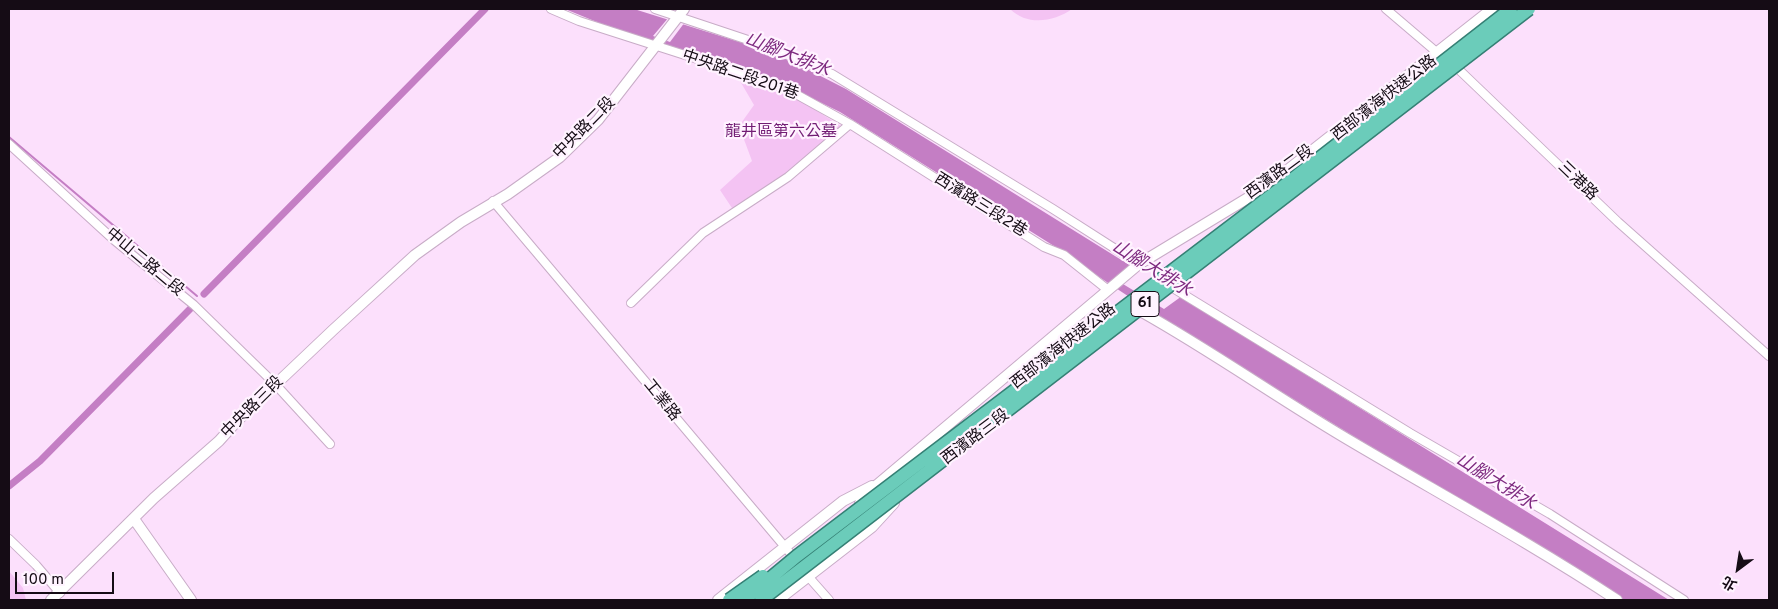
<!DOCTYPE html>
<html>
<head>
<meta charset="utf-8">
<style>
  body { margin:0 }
  #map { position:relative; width:1778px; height:609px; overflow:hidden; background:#fce0fc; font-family:Overpass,"Noto Sans TC",sans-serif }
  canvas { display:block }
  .frame { position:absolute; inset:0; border:10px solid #150c15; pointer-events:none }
  .north { position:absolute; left:1713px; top:544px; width:50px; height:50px; -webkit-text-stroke:4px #fff3ff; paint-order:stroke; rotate:211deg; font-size:14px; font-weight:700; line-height:20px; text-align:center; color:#150c15 }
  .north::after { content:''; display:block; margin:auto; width:18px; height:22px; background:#150c15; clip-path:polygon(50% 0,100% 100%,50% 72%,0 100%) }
  .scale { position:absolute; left:15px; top:572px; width:99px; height:22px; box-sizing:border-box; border:2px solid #150c15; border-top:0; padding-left:6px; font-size:15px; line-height:18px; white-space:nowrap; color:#150c15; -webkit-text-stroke:4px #fff3ff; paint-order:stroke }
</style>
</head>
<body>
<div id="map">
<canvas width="1778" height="609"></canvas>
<div class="frame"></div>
<div class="north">北</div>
<div class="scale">100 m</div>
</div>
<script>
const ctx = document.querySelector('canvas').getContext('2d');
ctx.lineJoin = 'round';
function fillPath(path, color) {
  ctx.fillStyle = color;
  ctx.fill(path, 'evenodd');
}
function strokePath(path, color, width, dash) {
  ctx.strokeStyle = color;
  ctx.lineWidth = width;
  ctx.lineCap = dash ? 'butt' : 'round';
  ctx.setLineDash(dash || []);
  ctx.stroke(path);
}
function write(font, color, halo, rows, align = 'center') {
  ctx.font = font + ' Overpass,"Noto Sans TC",sans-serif';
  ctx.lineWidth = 4.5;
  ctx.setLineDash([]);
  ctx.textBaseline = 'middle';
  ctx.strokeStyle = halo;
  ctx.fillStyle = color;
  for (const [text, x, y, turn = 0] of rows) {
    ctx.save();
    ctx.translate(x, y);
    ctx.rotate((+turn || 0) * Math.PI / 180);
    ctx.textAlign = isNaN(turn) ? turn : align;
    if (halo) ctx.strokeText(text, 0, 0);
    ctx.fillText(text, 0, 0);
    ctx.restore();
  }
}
fillPath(new Path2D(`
  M1010,9H1072C1054,22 1027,26 1010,9Z
  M740,81L796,98L841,126L828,141L774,188L734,211L720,190L752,161L739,126L754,105Z
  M9,571L23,588L26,600H9Z`), '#f4c3f3');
fillPath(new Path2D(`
  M565,9H634L762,49L795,63L846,89L1669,600H1619L1155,314L1072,259L1070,256L840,112L783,84L707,57L609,27Z`), '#c47ec4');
fillPath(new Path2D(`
  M669,17L685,22L670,42L653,36Z
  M1136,267L1182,296L1164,309L1118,281Z`), '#fce0fc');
strokePath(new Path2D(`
  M9,137L197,296`), '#c47ec4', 2);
strokePath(new Path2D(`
  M204,294L485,9
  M9,486L40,461L191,308`), '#c47ec4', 7);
const minor = new Path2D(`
  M551,9L579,21L769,82L794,93L850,124L1044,247L1064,255L1108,290
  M655,9L772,48L832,74L1053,209L1139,264
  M1386,9L1440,55
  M1453,64L1618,222L1769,356
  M9,144L114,240L194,305L276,385L330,444
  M493,201L796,560
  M1173,288L1410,433L1550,514L1684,600
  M631,303L703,233L788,177L850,124
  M9,539L36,565L60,593
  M806,574L829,600`);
const tertiary = new Path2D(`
  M1142,312C1215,353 1282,401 1354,443C1442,495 1532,544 1617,600
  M860,503L878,484L1139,264L1266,187L1492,9
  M134,519L191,600
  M51,600L154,498L219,441L237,421L333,330L415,255L461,222L508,194L560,157L598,120L684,9
  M718,600L843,501L872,486
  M778,600L872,527L894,503`);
strokePath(minor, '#c8acc7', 10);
strokePath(tertiary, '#c8acc7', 12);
strokePath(minor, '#fff', 8);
strokePath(tertiary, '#fff', 10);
const trunkBridge = new Path2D(`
  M729,600L763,576
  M744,600L797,556L1285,185L1511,9
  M761,600L1529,9`);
strokePath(trunkBridge, '#358075', 15, []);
strokePath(trunkBridge, '#6bccba', 12);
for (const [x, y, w] of [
  [1145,304,28]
]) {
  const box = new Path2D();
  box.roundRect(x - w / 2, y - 12.5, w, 25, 4);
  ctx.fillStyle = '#fff3ff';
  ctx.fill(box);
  strokePath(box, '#150c15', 1);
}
write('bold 15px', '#150c15', null, [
  ["61",1145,304]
]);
write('16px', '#150c15', '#fff3ff', [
  ["中央路二段201巷",740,76,19],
  ["西部濱海快速公路",1385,99,-38],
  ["中央路二段",585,129,-45],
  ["西濱路二段",1280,173,-36],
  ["三港路",1577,182,44],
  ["西濱路三段2巷",980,206,32],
  ["中山二路二段",144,263,40],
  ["西部濱海快速公路",1064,347,-38],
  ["工業路",661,401,51],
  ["中央路三段",253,408,-45],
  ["西濱路三段",976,438,-37]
]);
write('16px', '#721d74', '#fff3ff', [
  ["龍井區第六公墓",781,133]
]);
write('italic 18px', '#7d297f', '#fff3ff', [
  ["山腳大排水",787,56,22],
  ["山腳大排水",1151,270,32],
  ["山腳大排水",1495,483,32]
]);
</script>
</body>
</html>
